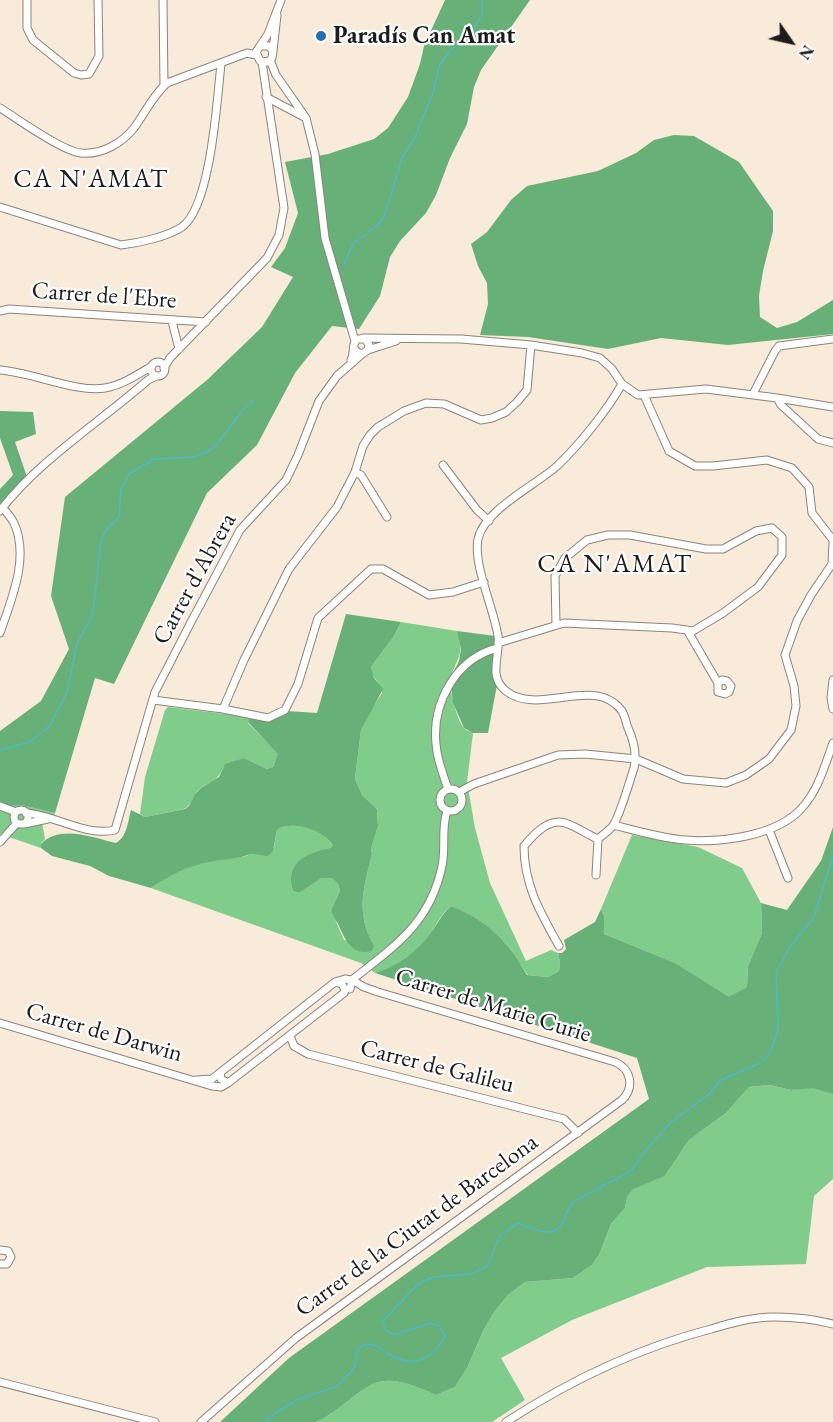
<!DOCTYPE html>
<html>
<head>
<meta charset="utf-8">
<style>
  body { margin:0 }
  #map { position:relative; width:833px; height:1422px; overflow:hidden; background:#f8ebd9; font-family:"EB Garamond",serif }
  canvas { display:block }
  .north { position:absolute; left:761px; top:12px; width:60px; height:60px; -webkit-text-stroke:4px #fff; paint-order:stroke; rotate:124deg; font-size:16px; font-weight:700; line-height:24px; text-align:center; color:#1c1c1c }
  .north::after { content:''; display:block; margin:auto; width:21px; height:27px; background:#1c1c1c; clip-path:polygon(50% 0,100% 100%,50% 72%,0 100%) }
</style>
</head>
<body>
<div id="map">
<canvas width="833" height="1422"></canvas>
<div class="north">N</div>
</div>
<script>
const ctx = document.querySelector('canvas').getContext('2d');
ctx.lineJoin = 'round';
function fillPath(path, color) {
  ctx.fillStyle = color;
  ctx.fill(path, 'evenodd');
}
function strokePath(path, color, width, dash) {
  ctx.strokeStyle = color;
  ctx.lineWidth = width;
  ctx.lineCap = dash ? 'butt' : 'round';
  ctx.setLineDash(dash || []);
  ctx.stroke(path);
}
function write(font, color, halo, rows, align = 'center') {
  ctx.font = font + ' "EB Garamond",serif';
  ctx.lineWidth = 4.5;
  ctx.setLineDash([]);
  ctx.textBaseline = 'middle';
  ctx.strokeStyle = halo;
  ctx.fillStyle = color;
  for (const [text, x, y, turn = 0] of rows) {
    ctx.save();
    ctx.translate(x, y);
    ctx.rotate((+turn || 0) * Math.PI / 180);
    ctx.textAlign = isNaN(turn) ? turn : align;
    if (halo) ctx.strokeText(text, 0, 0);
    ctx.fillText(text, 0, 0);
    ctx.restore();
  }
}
fillPath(new Path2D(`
  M401,622L457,631C465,655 457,657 451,677C448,688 457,720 464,728C466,731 470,731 473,733L467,782L475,828L490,883L526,961L551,950L558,953L560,962L559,971L548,977L528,975C522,968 519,962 515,955C497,931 479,917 451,906C442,913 437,923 431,932C416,953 400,965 375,973L361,963L151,888L174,872L196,864L211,860L242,857L274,848L277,830C291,819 324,831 333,845L330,848C307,853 284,863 293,891L299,893L322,878H332L338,884L340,891L331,910L344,940L374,945C355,913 364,887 372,854L371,849L378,826L377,809L362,795L355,779L361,730L372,708L382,693C381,682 371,678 371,667L394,636Z
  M168,707L250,717L248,723L279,754L272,768L267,769L244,758L224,766C215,787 206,780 196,793C192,800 191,805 184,809L145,817L140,814L145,777L165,710Z
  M22,805L55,813L52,823L42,822L45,839L41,843V848L0,834V807Z
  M632,835L698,847L742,868L761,903L762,933L748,966L747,987L729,998L675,963L604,934V916L601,909Z
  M770,1085L791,1090L813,1087L833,1094V1179L814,1196L806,1264L707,1267L572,1320L501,1358L525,1400L492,1422H316C337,1413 352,1395 371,1385C391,1374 417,1387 436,1395L455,1387L467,1368L484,1329L495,1311L508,1295L525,1282L573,1278L592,1265L599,1255L611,1224L625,1208L627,1197L633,1188L665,1176L689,1140L726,1113L749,1087Z`), '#7fcc8b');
fillPath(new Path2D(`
  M445,0H530L481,70L474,87L467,124L450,158L436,195L426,213L400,241L390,257L380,296L359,329L332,326L295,373L257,445L207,493L114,684L95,678L55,813L22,805L0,807V731L41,701L69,649L51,596L65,497L207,380L262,327L293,277L271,267L285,248L298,213L285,162L328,154L374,139L388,128L408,97L420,64L424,46Z
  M674,135L694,136L739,162L773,211V231L763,271L759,296L760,317L777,328L797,322L833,300V334L728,345L661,338L608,349L528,337L480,335L488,304L487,283L478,266L471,244L487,232L511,200L527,186L598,171L636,153L654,140Z
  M0,411L33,412L36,434L15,442L27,477L0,504V489L13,475L0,438Z
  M346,614L401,622L394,636L371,667L374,678L383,689L361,730L355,779L362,795L377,809L378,826L371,849L372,854C364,887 355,913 374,945L372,951C351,956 345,939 338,924C335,919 332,915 331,910L340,891L338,884L332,878H322L299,893L293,891C284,862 307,853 330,848L333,845C324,831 291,819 277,830L273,851L268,856C263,856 259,854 254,854C248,854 241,858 235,858C197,863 184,866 151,888L109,876L90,866L52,856L41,848V844C60,824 93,838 116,843C127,837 128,821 131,810L145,817L185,809L189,806L195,794L201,788L219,777L225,764L244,758L267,769L273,767L278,754L248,722L250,717L267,720L276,719L287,711L317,713Z
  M457,631L495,636L492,668L497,685L488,733H473L464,728L453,703L450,679L459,661L461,649Z
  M833,827V1094L813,1088L791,1090L770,1085L749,1087L726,1113L689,1140L665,1176L633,1189L627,1197L625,1208L611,1224L599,1255L592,1265L573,1278L525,1282L508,1295L495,1311L484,1329L467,1368L455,1387L436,1395C417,1387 391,1374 371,1385C352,1395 337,1413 316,1422H220L289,1358L649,1099L637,1058L375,973C399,965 416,953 431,932C438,923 442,914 451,906C479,917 496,930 515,955C519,961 522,968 527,975L548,977L559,971L560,962L558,953H562L566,949L564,940L595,922L601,909L604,916V934L675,963L729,997L747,987L748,966L762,933L761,903L787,910L821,861Z`), '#67b077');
strokePath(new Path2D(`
  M344,264L353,244L377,226L384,217L402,158L415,137L434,90L439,66L449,52L467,37L474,29L482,14V0
  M0,750L29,742L44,731L50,725L67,693L77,644L93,614L101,540L105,531L119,517L121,489L129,474L154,459L194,457L209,451L218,443L242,411L254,400
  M266,1422L272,1415L297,1400L338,1386L355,1367L358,1349C360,1348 365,1344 367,1344C375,1343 382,1350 388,1354C413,1369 433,1359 445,1336L440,1327L431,1323L393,1335L386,1330L382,1322L416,1286L424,1281L433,1277L471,1274L487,1266L500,1236L518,1223C531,1228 553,1240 562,1224C566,1216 567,1209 573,1202L631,1171L647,1149L670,1123L709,1094L721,1080L758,1064L767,1057L773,1046L778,1028L776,972L790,947L814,917L833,855`), '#4fb9cc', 1.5);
const minor = new Path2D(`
  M27,0V28L33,40L74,73L81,75L89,74L99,56L98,0
  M163,0L164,86
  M261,46H269L273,51L272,58L268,62L260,61L256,52L268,34L281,0
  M273,51L277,15
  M270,60L276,75L306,118
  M266,97L306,118L315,154L325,238L355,341
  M0,108C18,119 62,151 81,153C102,155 122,143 134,128C145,113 153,95 167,83L247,53L256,55
  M0,207L121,245C138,243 167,237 182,227C211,206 217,100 221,64
  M0,311L9,309L206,322
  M172,321L179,349
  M363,338L461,339L531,345L582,353L600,358L612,369L622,384L638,395L706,389L777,398L781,405L818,439L833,443
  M368,350L396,341
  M351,360C355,353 351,345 357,339H365L369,345L368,350L362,354L357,352L354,348
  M151 369a7 7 0 1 1 14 0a7 7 0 1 1-14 0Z
  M164,368L170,358L267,258L279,235L284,208L262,62
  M0,370C31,372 77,393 105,388C122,385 137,375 152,366
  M753,394L775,351L779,346L833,339
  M644,395L669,451L695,466H713L767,460L792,468L809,487L812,513L833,540
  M777,398L833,407
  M443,465L477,510L489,521
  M355,472L361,475L387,517
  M0,511C38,461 100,422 148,380L156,376
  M687,630L718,683V692L725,694L729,692L731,686L727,681L722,680L718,683
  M0,633C11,600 30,558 14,523C11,517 6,512 3,508
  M498,643L564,623L672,628L693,631L723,613L758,587L782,555V537L772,528L756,531L723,549H706L630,535H608L587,540L565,558L555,576L556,625
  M833,680L831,698L833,709
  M153,700L223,709L268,718L285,710L298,684L318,618L371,569H383L429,595L453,592L484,582
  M223,709L244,660L289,569L337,507L355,472L363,446L370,435L378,427L404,411L426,403L444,404L481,420L492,418L506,412L517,402L527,390L531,345
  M440 800a11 11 0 1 1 22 0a11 11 0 1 1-22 0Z
  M448,789C443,774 437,760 436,744C432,703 456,658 498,648
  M459,792L474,784L558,755L585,754L636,759L683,779L726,783L746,775L769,759L791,730L796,706L794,686L785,655L797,621L811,595L832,564L833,542
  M0,806L16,812
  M14 817a7 7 0 1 1 14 0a7 7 0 1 1-14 0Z
  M26,813C55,815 86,837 115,830L155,692L190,624L240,530L286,480L298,455L319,401L337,376L362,354
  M24,824L48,819
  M614,825C637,831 661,838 685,840C721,843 776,836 801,809C818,791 825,765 833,743
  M769,830L788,878
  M598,839C603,835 608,831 612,827C619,819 630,780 634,768C637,754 634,741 628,728C626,723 625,716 622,711C595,674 539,717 506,691C487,676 501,655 498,636C494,609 473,565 478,539C484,510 536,485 557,466C580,444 606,412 622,384
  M0,842L17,823
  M596,875L598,839
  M559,946C540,912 524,885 524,846C534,834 550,816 568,824C579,828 588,835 598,839
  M350,989L352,980C394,946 430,924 442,866C446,847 441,829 447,811
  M0,1023L212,1086L221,1087L228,1083
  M290,1036L294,1046L308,1054L564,1119L578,1133
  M220,1073L221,1079L228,1083L344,993L345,990L342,984L335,982
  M196,1080L212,1079L335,982L345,979L352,980L364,987L378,992L615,1062C631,1069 635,1087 622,1100L296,1338L201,1422
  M0,1250L8,1251L11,1257L7,1264H0
  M0,1382L155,1422
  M506,1422C569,1381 638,1348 711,1329C731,1323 752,1317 774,1317C794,1317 814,1319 833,1324`);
strokePath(minor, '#8a847a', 9);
strokePath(minor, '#fff', 7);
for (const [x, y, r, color] of [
  [321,36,6,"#1f6fb2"]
]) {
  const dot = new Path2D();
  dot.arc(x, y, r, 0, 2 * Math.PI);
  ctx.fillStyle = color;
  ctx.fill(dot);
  strokePath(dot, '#fff', 2);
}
write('bold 24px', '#1c1c1c', '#fff', [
  ["Paradís Can Amat",333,36]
], 'left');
write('24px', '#1c1c1c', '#fff', [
  ["Carrer de l'Ebre",104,296,4],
  ["Carrer d'Abrera",195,579,-61],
  ["Carrer de Marie Curie",493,1006,17],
  ["Carrer de Darwin",104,1033,16],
  ["Carrer de Galileu",437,1067,14],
  ["Carrer de la Ciutat de Barcelona",417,1226,-36]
]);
ctx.letterSpacing = '1.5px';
write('26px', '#1c1c1c', '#fff', [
  ["CA N'AMAT",91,180],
  ["CA N'AMAT",615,565]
]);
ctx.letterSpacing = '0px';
</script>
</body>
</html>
